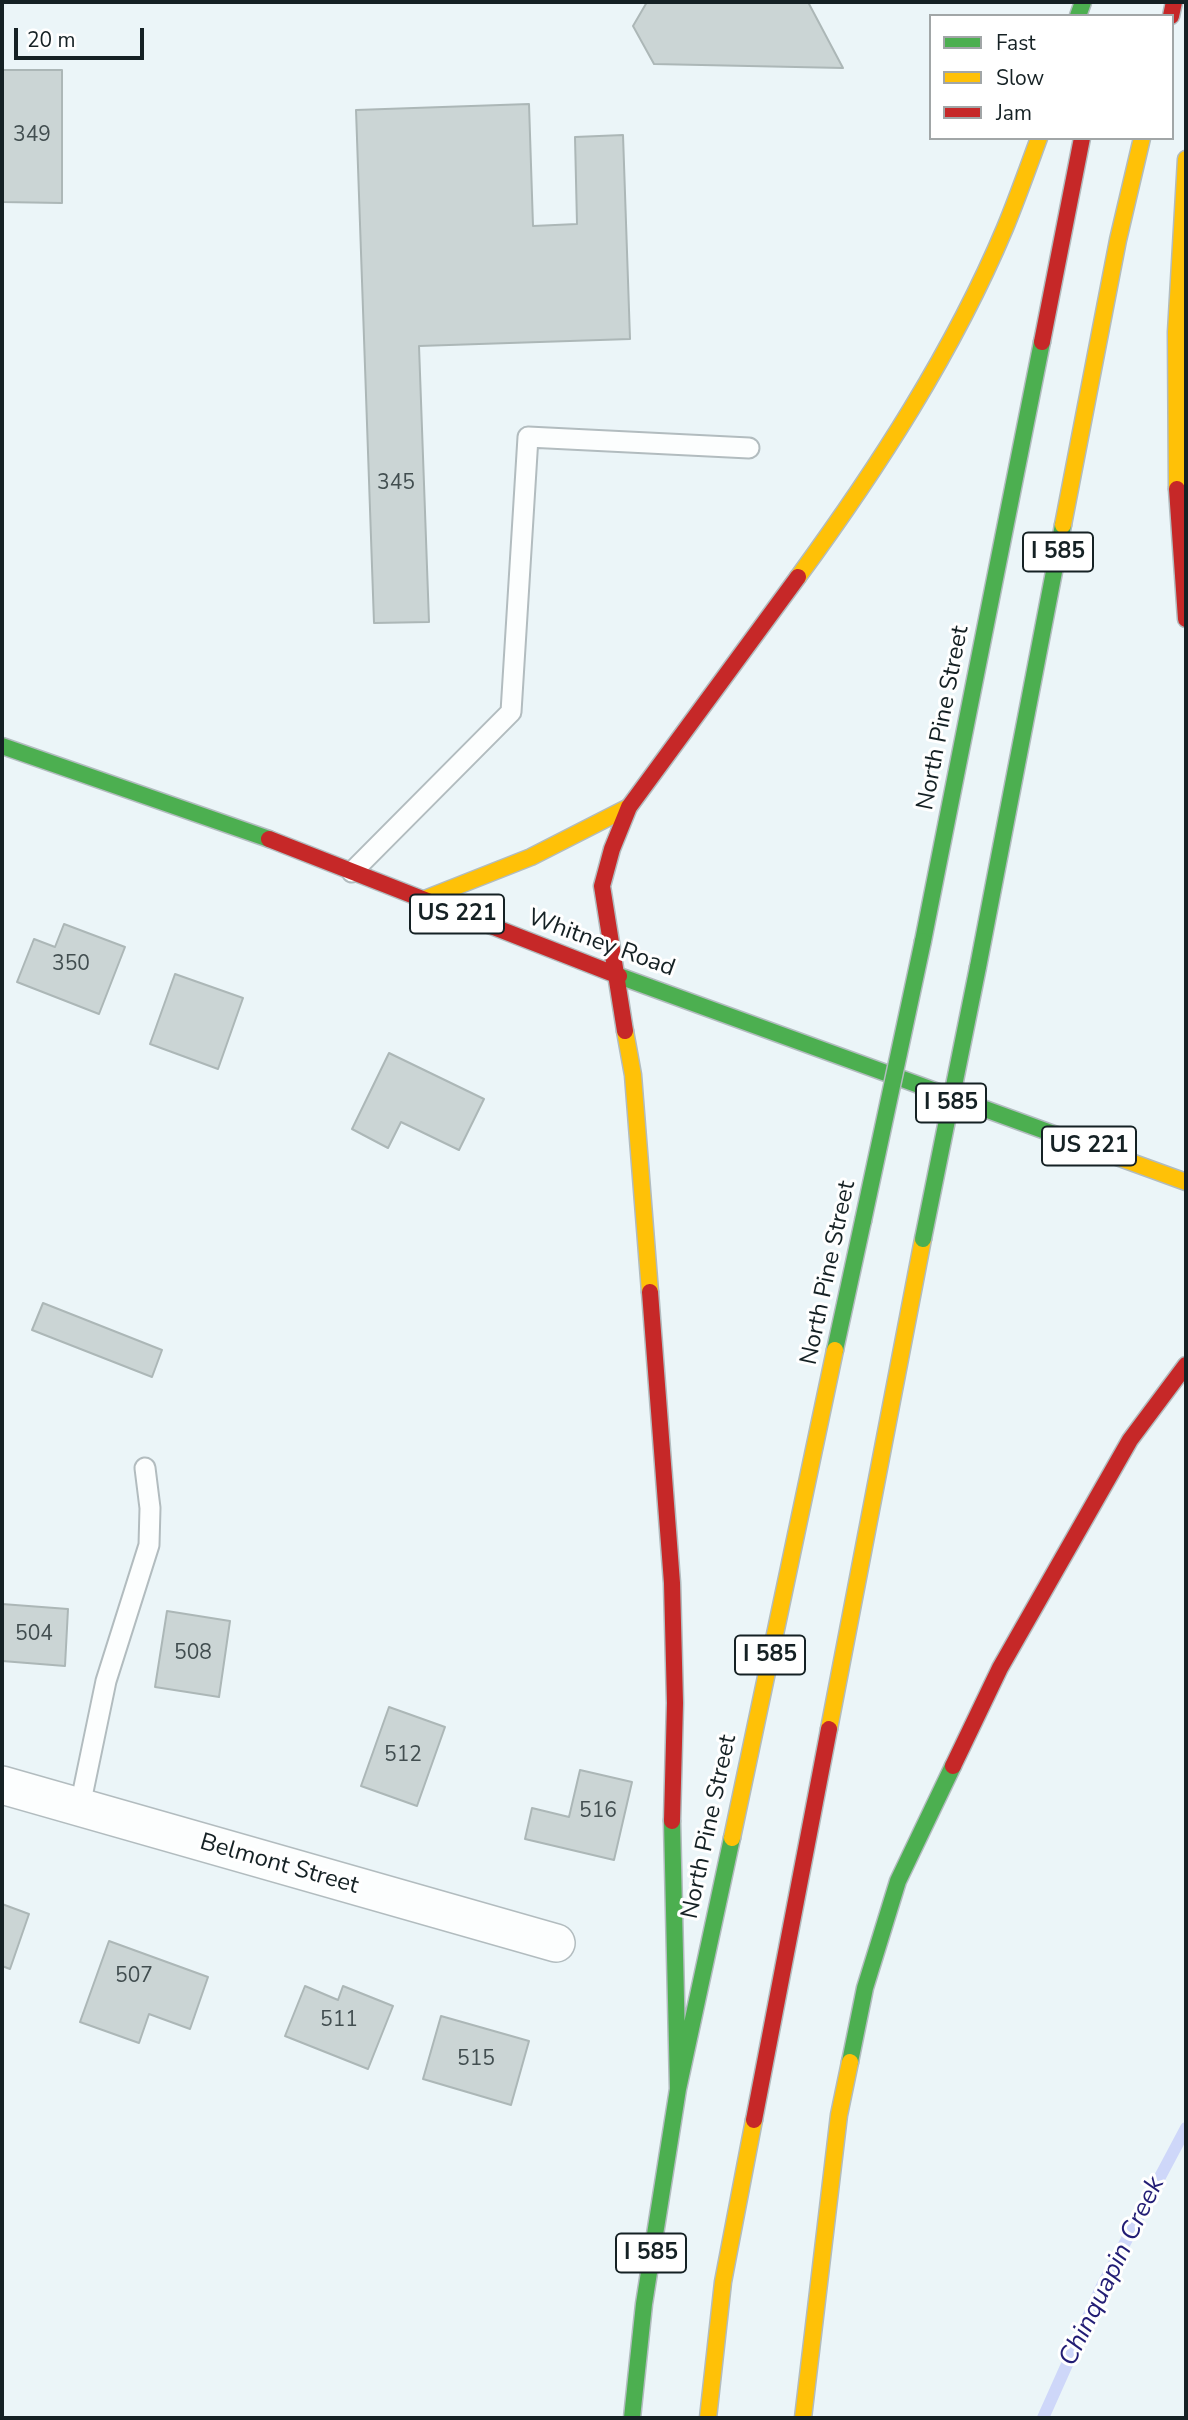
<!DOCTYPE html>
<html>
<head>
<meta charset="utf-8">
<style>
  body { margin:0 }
  #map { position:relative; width:1188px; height:2420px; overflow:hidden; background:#ebf5f8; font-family:"Nunito Sans",sans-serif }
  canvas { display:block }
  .frame { position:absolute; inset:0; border:4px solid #152124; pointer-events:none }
  .legend { position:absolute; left:929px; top:14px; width:245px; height:126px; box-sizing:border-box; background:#fff; border:2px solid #a1a6a7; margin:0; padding:9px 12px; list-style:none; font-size:21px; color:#152124 }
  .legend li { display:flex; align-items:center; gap:14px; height:35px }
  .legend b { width:35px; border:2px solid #a1a6a7 }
  .scale { position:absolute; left:14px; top:28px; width:130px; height:32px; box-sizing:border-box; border:4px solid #152124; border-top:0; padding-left:9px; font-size:21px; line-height:24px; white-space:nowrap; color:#152124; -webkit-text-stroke:5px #fff; paint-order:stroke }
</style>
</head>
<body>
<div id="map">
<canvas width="1188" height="2420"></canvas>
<div class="frame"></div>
<ul class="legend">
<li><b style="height:9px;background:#4caf50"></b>Fast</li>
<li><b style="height:9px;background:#ffc107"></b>Slow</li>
<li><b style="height:9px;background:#c62828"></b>Jam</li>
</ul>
<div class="scale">20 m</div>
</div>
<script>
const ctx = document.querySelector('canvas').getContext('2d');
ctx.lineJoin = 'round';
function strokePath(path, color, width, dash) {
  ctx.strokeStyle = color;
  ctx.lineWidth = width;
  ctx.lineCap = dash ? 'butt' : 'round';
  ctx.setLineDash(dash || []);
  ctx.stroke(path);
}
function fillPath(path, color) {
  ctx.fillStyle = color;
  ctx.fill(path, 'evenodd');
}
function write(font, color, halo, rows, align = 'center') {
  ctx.font = font + ' "Nunito Sans",sans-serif';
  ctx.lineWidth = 6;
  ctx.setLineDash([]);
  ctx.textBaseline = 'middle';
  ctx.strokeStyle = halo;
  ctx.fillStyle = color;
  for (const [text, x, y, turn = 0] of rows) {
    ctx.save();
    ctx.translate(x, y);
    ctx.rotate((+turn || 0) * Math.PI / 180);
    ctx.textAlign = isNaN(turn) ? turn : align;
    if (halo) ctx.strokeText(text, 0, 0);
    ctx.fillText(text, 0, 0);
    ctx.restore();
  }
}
strokePath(new Path2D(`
  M1043,2418L1102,2286L1186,2128`), '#ced7f9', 12);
const building = new Path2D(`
  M647,2H808L843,68L654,64L633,26Z
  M2,70H62V203L2,202Z
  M529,104L533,226L577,224L575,137L623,135L630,339L419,346L429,622L374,623L356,110Z
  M64,924L125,947L99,1014L17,982L34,939L55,947Z
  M175,974L243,998L218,1069L150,1044Z
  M389,1053L484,1099L459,1150L401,1122L388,1148L352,1129Z
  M43,1303L162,1350L152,1377L32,1330Z
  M2,1604L68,1609L65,1666L2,1661Z
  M167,1611L230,1621L219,1697L155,1687Z
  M389,1707L445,1727L417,1806L361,1786Z
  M580,1770L632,1782L614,1860L525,1839L532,1808L569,1817Z
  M2,1904L29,1914L10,1969L2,1966Z
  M109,1941L208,1977L190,2029L149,2014L139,2043L80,2022Z
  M305,1986L338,2000L343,1986L393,2006L368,2069L285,2036Z
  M441,2016L529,2041L511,2105L423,2079Z`);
fillPath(building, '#cbd5d5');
strokePath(building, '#acb7b7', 2);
const lane = new Path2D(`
  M352,872L511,712L528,437L749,448
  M80,1806L106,1681L149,1545L150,1508L145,1468`);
const street = new Path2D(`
  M2,1785L556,1943`);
const fast = new Path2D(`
  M1078,16L1083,2
  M2,746L269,839
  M923,941L1042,342
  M978,967L1063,525
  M619,976L1073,1141
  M835,1350L863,1221
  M672,1821L678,2089
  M850,2062L865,1988L898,1881L953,1766
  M632,2418L644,2304L678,2089L732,1838`);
const slow = new Path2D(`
  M1177,489L1176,332L1186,159
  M1063,525L1118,240L1142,138
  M798,577C877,469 953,352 1005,228C1017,199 1028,168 1039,138
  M422,900L531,857L629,807
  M625,1031L633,1075L650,1292
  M1073,1141L1186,1182
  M829,1729L923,1239
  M732,1838L835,1350
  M708,2418L723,2282L754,2120
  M803,2418L839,2115L850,2062`);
const jam = new Path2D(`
  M1171,16L1174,2
  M1042,342L1082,138
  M1177,489L1186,619
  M269,839L619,976
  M625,1031L602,886L612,849L629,807L798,577
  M650,1292L672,1583L675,1703L672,1821
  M953,1766L1000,1668L1130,1440L1186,1365
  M754,2120L829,1729`);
strokePath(lane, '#b2bcbf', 23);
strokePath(street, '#b2bcbf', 40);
strokePath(fast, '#b2bcbf', 19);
strokePath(slow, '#b2bcbf', 19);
strokePath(jam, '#b2bcbf', 19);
strokePath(lane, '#fcfefe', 19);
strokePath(street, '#fcfefe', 37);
strokePath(fast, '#4caf50', 16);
strokePath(slow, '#ffc107', 16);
strokePath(jam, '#c62828', 16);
const fastBridge = new Path2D(`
  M863,1221L923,941
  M923,1239L978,967`);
strokePath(fastBridge, '#b2bcbf', 19, []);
strokePath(fastBridge, '#4caf50', 16);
write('21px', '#424e50', null, [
  ["349",32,136],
  ["345",396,484],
  ["350",71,965],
  ["504",34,1635],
  ["508",193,1654],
  ["512",403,1756],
  ["516",598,1812],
  ["507",134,1977],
  ["511",339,2021],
  ["515",476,2060]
]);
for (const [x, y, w] of [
  [1058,552,70],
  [457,914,94],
  [951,1103,70],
  [1089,1146,94],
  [770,1655,70],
  [651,2253,70]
]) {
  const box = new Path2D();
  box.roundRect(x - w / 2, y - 19.5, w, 39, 5);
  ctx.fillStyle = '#fff';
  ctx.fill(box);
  strokePath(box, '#152124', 2);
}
write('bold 23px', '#152124', null, [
  ["I 585",1058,552],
  ["US 221",457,914],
  ["I 585",951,1103],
  ["US 221",1089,1146],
  ["I 585",770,1655],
  ["I 585",651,2253]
]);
write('24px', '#152124', '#fff', [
  ["North Pine Street",944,718,-79],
  ["Whitney Road",601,944,20],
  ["North Pine Street",829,1273,-78],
  ["North Pine Street",710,1827,-78],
  ["Belmont Street",279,1865,16]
]);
write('italic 26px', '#221d75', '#fff', [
  ["Chinquapin Creek",1113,2272,-64]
]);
</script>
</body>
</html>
